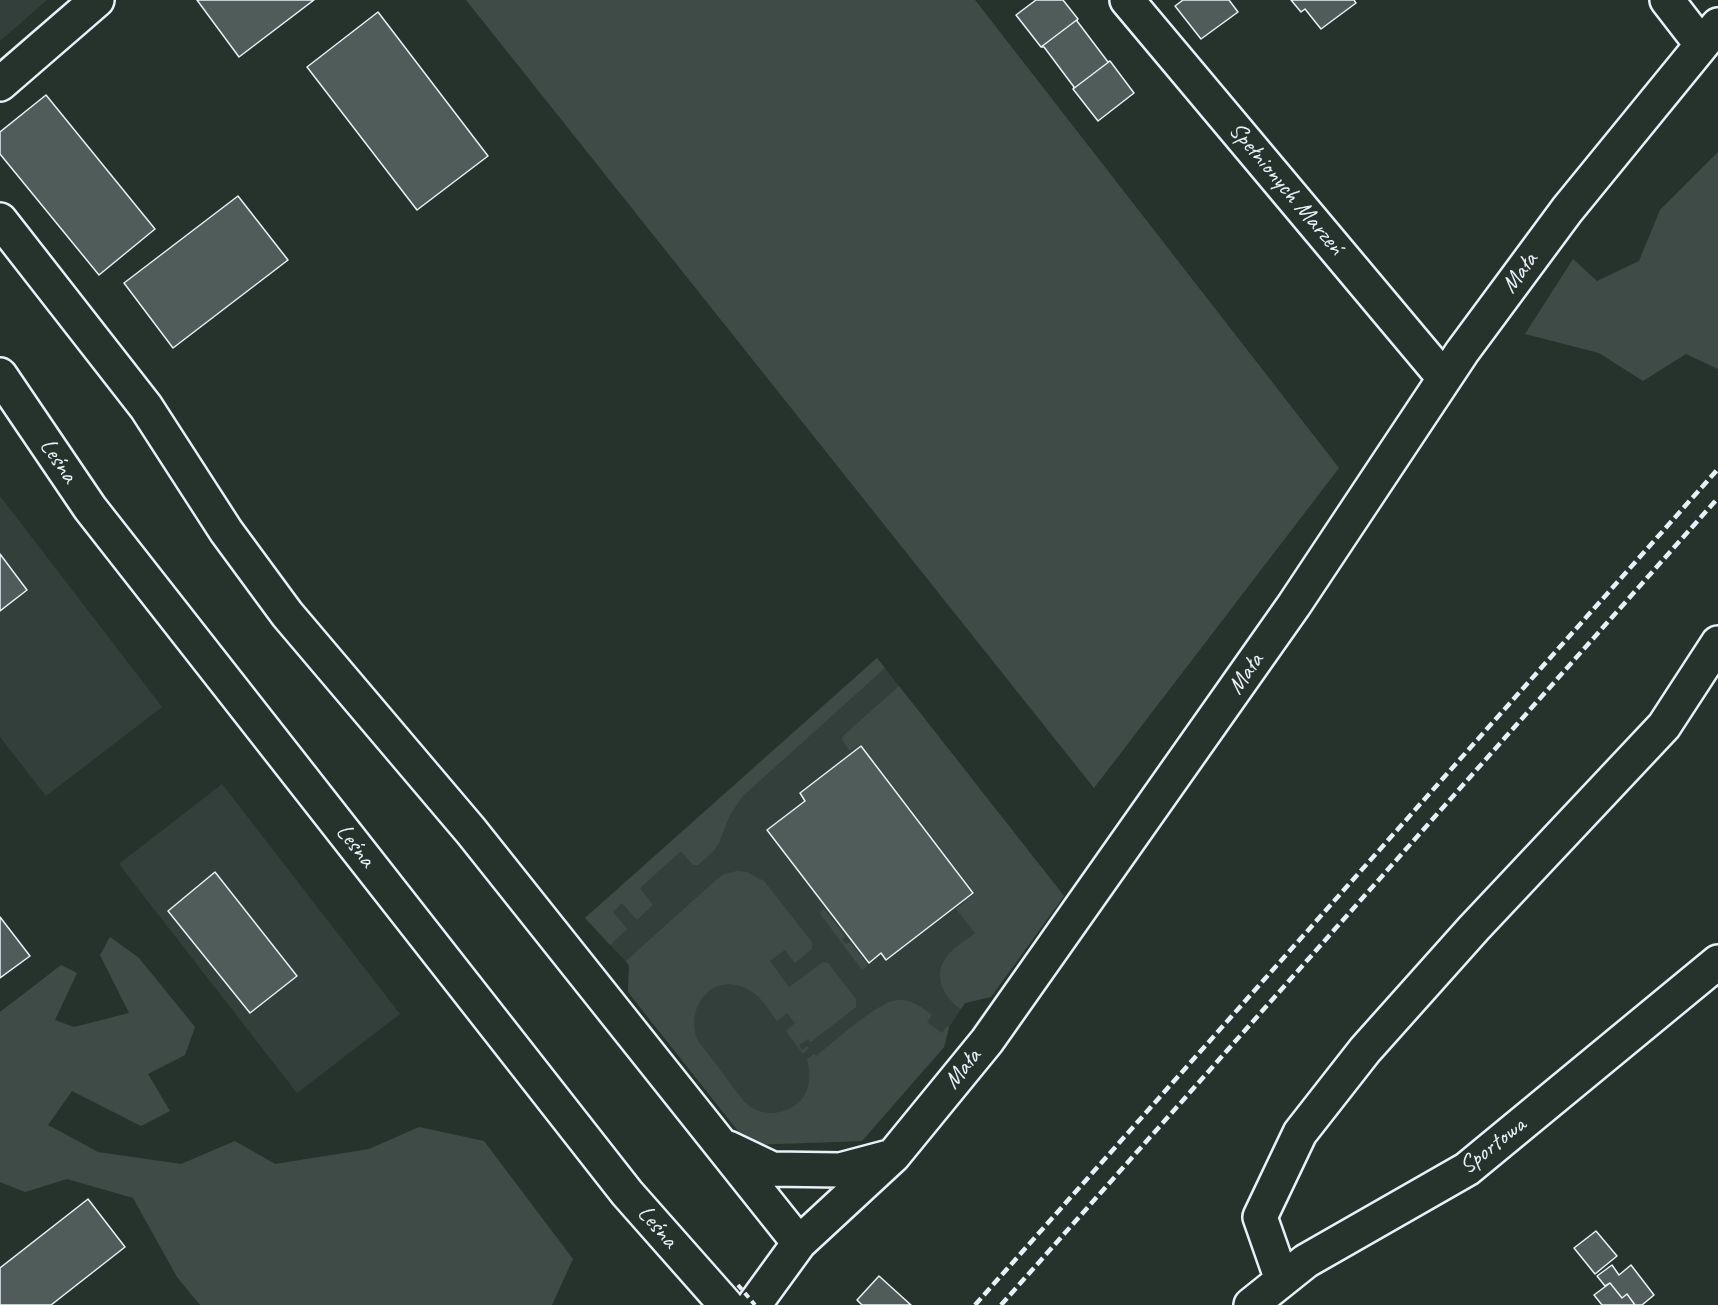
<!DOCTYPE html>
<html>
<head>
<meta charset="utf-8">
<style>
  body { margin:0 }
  canvas { display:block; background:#26332d }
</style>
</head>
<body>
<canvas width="1718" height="1305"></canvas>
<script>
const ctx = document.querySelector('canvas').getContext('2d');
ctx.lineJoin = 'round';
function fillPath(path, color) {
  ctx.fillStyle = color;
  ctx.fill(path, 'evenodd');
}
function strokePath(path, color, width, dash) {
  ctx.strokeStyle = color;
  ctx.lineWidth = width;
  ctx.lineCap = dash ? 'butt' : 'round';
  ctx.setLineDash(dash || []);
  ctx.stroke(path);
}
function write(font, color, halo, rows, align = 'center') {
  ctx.font = font + ' Caveat,sans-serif';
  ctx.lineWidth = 5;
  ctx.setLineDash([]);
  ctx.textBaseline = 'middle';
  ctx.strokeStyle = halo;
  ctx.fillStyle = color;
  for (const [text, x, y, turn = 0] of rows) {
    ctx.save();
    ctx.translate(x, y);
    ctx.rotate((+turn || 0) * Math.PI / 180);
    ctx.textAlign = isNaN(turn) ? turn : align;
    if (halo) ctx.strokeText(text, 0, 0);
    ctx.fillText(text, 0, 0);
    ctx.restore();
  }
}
fillPath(new Path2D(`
  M0,0H47L0,41Z
  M0,496L162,707L46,796L0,737Z
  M877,658L1064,896L991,997L965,1003L949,1027L944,1047L862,1141L749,1145L628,992L629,965L585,918Z
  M222,784L400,1014L297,1093L119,864Z`), '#333f3a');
fillPath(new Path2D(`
  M466,0H975L1339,468L1094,788Z
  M1718,152V369L1686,354L1643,381L1599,353L1525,334L1573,259L1597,281L1639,261L1660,210Z
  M877,658L885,668L743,796L730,815L719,843L713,852L698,865H693L681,851L640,888L653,905L637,920L622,903L613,912L627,929L610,945L585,918Z
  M899,686L1064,896L991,997L965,1003L961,1009C944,998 933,977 945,959C952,948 965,941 975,933L956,909L975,893L861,744L850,751L842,740L843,736Z
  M737,871L747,872L764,881L812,942V949L795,963L785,950L770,961L789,987L823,962L828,963L856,999V1007L811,1042L808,1039L799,1045L802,1050L807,1046L809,1048L803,1054L786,1031L795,1023L787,1013L777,1021C768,1009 760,994 745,988C711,972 684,1009 698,1041C710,1056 721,1071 732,1086C737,1091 741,1099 747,1104C762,1117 784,1115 798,1103C811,1091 811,1074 807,1059L814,1054L816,1056C834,1042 878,1001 898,1000C911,999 922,1007 932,1015L927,1022L942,1033L947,1026L949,1027L944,1047L862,1141L749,1145L628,992L629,966L626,961L716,880L724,874Z
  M824,909L845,936L842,939L846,944L850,942L868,965L862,970L821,915L820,912Z
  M110,937L139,958L195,1027L185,1055L148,1074L170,1111L141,1126L72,1091L48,1125L98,1152L181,1164L235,1141L275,1164L369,1149L419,1127L484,1141L573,1259L552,1305H200L177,1277L133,1198L67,1179L25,1192L0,1182V1012L61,965L77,973L55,1020L74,1027L129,1013L100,955Z`), '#3e4b47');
const building = new Path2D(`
  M197,0H314L239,57Z
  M1036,0H1063L1078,19L1041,47L1016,15Z
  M1183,0H1229L1238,12L1201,39L1175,6Z
  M1291,0H1354L1356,3L1321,29L1305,9L1301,12Z
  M378,12L488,156L417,210L307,67Z
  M1078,19L1077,21L1108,62L1110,61L1073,89L1074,87L1044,47H1041Z
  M1110,61L1134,93L1098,121L1073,89Z
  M46,95L155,229L99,275L0,154V132Z
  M238,196L288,260L173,348L124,283Z
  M0,554L27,590L0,611Z
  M861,746L973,893L886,960L881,953L869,963L767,830L805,801L800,793Z
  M215,872L297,976L250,1013L168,911Z
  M0,917L30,956L0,978Z
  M88,1199L125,1247L51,1305H0V1268Z
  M1596,1231L1617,1256L1595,1274L1574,1248Z
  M1612,1265L1619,1275L1631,1265L1654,1295L1642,1305H1635L1627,1294L1622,1298L1610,1283L1605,1286L1597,1276Z
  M879,1276L911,1305H862L857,1300Z
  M1610,1283L1622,1298L1627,1294L1635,1305H1602L1594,1295Z`);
fillPath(building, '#505c59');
strokePath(building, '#e8f1f8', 1.5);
const minor = new Path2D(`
  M1127,0L1444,378
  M1667,0L1701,44
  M0,84L97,0
  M0,220L146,407L226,531L287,614L471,831L799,1243
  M0,375L90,508L627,1193L726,1305
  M728,1148L772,1169L840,1170L889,1157
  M1282,1280L1260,1217L1300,1133L1365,1050L1474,928L1664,726L1718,643
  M754,1305L799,1243L893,1156L987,1041L1294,605L1462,352L1567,210L1718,25
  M1251,1305L1306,1261L1467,1169L1718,962`);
strokePath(minor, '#e8f1f8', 38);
strokePath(minor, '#26332d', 33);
strokePath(new Path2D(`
  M975,1305L1718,469
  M1001,1305L1718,498`), '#e8f1f8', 4.5, [9, 4.5]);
strokePath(new Path2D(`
  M738,1285L755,1305`), '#e8f1f8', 4, [6, 4.5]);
write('24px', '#e8f1f8', '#26332d', [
  ["Spełnionych Marzeń",1286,189,50],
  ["Mała",1520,273,-53],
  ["Leśna",58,461,56],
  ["Mała",1246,674,-55],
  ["Leśna",355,846,52],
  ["Mała",963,1069,-51],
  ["Sportowa",1493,1146,-38],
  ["Leśna",657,1227,49]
]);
</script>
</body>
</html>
